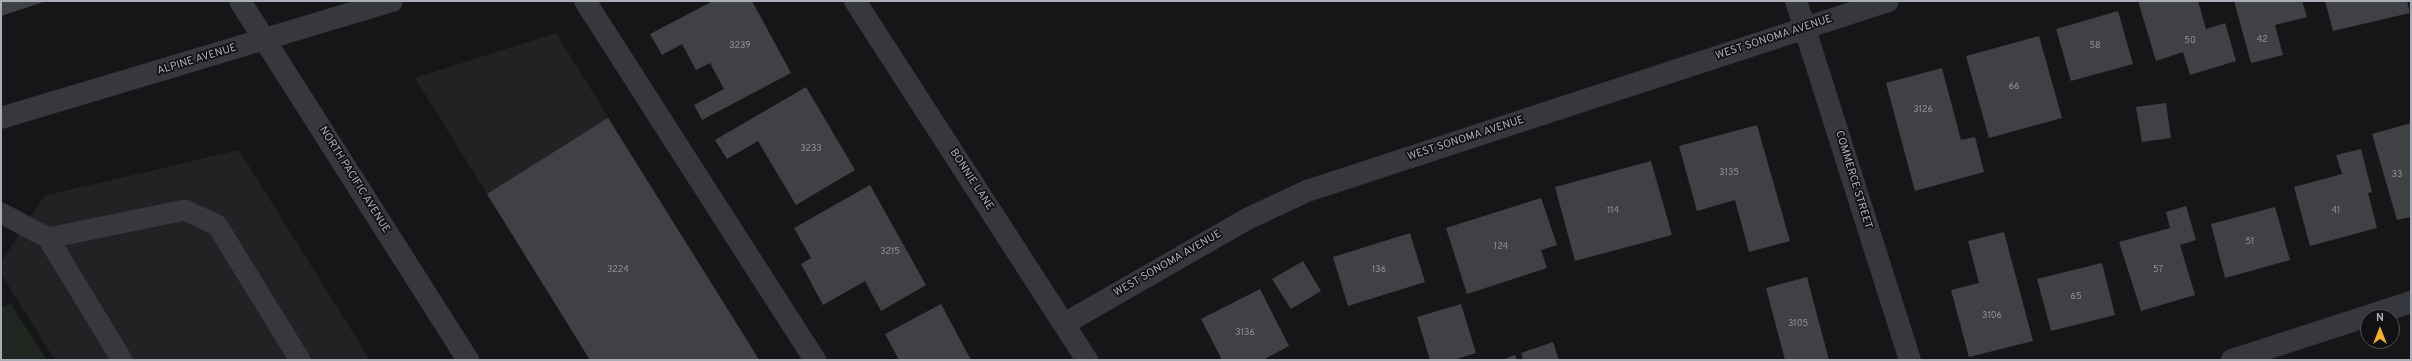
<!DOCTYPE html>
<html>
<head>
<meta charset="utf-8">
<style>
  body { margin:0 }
  #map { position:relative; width:2412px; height:361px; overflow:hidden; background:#161618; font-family:Overpass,sans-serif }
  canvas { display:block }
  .frame { position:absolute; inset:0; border:2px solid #a8adb8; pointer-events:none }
  .north { position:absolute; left:2360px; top:309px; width:40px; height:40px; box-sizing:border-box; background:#111113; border:1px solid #4d4f55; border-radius:50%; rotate:0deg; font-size:11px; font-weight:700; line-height:16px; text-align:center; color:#a8adb8 }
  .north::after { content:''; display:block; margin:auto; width:14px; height:18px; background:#f2b134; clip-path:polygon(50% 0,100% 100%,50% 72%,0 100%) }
</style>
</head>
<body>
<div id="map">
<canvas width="2412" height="361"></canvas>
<div class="frame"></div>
<div class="north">N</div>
</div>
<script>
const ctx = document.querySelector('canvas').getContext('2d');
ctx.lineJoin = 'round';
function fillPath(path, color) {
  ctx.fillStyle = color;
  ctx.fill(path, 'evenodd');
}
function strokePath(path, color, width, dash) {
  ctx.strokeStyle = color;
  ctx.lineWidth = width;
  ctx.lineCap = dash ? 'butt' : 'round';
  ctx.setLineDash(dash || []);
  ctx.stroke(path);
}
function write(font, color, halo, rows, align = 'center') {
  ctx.font = font + ' Overpass,sans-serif';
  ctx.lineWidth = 3.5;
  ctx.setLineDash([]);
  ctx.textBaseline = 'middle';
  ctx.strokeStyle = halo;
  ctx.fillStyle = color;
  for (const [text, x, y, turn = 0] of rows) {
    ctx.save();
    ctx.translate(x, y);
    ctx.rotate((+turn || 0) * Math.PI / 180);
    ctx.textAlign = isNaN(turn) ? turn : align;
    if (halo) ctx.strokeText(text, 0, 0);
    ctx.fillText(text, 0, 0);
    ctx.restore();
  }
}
fillPath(new Path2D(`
  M556,33L759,360H590L415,78Z
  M239,150L370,360H55L1,274V262L44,196Z`), '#222225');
fillPath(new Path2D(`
  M11,304L47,360H1V307Z`), '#1e261f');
fillPath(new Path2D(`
  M1,1H46L1,16Z
  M713,1H752L791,73L702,120L694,105L724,89L710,63L696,70L682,44L662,55L650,34Z
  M2138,1H2198L2206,29L2225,23L2236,61L2190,75L2183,52L2156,61Z
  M2234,1H2302L2307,17L2275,25L2283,55L2251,63Z
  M2325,1H2407L2410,13L2333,31Z
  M2118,11L2133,64L2071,81L2056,29Z
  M2039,36L2062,118L1989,138L1966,56Z
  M1942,68L1961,140L1975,137L1984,172L1915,191L1886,83Z
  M806,87L855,170L796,205L758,141L727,159L715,140Z
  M2166,103L2171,138L2142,142L2136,107Z
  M608,118L750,345L759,360H590L487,194Z
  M2411,123V217L2397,220L2372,134Z
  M1757,125L1790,241L1749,252L1735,200L1697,211L1679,146Z
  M2361,149L2372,192L2368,193L2377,228L2310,246L2294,187L2342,174L2336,155Z
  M1651,161L1672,235L1575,261L1555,187Z
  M870,185L926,285L881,311L865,281L823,305L801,264L811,258L794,228Z
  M1541,198L1557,245L1541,250L1547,268L1467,294L1446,228Z
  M2186,206L2196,240L2180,245L2195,295L2141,311L2119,242L2170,228L2166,212Z
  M2275,207L2290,260L2225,278L2211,224Z
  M2004,232L2033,341L1969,357L1951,290L1979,283L1968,241Z
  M1410,233L1425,282L1348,306L1333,257Z
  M1303,261L1321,291L1291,309L1272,279Z
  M2102,263L2115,315L2051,331L2037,279Z
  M1807,277L1829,360H1785L1766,288Z
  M1260,289L1289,346L1263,360H1222L1201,319Z
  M941,304L971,360H899L885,334Z
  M1461,304L1476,353L1453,360H1430L1417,317Z
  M1553,342L1559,360H1523L1521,353Z
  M1515,355L1517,360H1502Z`), '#404145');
strokePath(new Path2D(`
  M1,213L48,238L122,360
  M48,238L185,210L217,225L300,360`), '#37383d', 21);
strokePath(new Path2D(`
  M585,1L815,360
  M855,1L1087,360
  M1796,1L1910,360
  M1064,324L1247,219L1307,191L1888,1
  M2232,360L2411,302`), '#37383d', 22);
strokePath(new Path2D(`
  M240,1L468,360
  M1,118L392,1`), '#37383d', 22);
write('9px', '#8e929b', null, [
  ["42",2262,40],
  ["50",2190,41],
  ["3239",740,46],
  ["58",2095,46],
  ["66",2014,87],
  ["3126",1923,110],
  ["3233",811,149],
  ["3135",1729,173],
  ["33",2397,175],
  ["114",1613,211],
  ["41",2336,211],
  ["51",2250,242],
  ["124",1501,247],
  ["3215",890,252],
  ["3224",618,270],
  ["136",1379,270],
  ["57",2158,270],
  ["65",2076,297],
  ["3106",1992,316],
  ["3105",1798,324],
  ["3136",1245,333]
]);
write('11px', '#a8adb8', '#111113', [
  ["WEST SONOMA AVENUE",1774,38,-18],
  ["ALPINE AVENUE",197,60,-17],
  ["WEST SONOMA AVENUE",1466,139,-18],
  ["NORTH PACIFIC AVENUE",354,180,58],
  ["BONNIE LANE",971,180,57],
  ["COMMERCE STREET",1853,180,73],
  ["WEST SONOMA AVENUE",1168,264,-30]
]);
</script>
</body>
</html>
